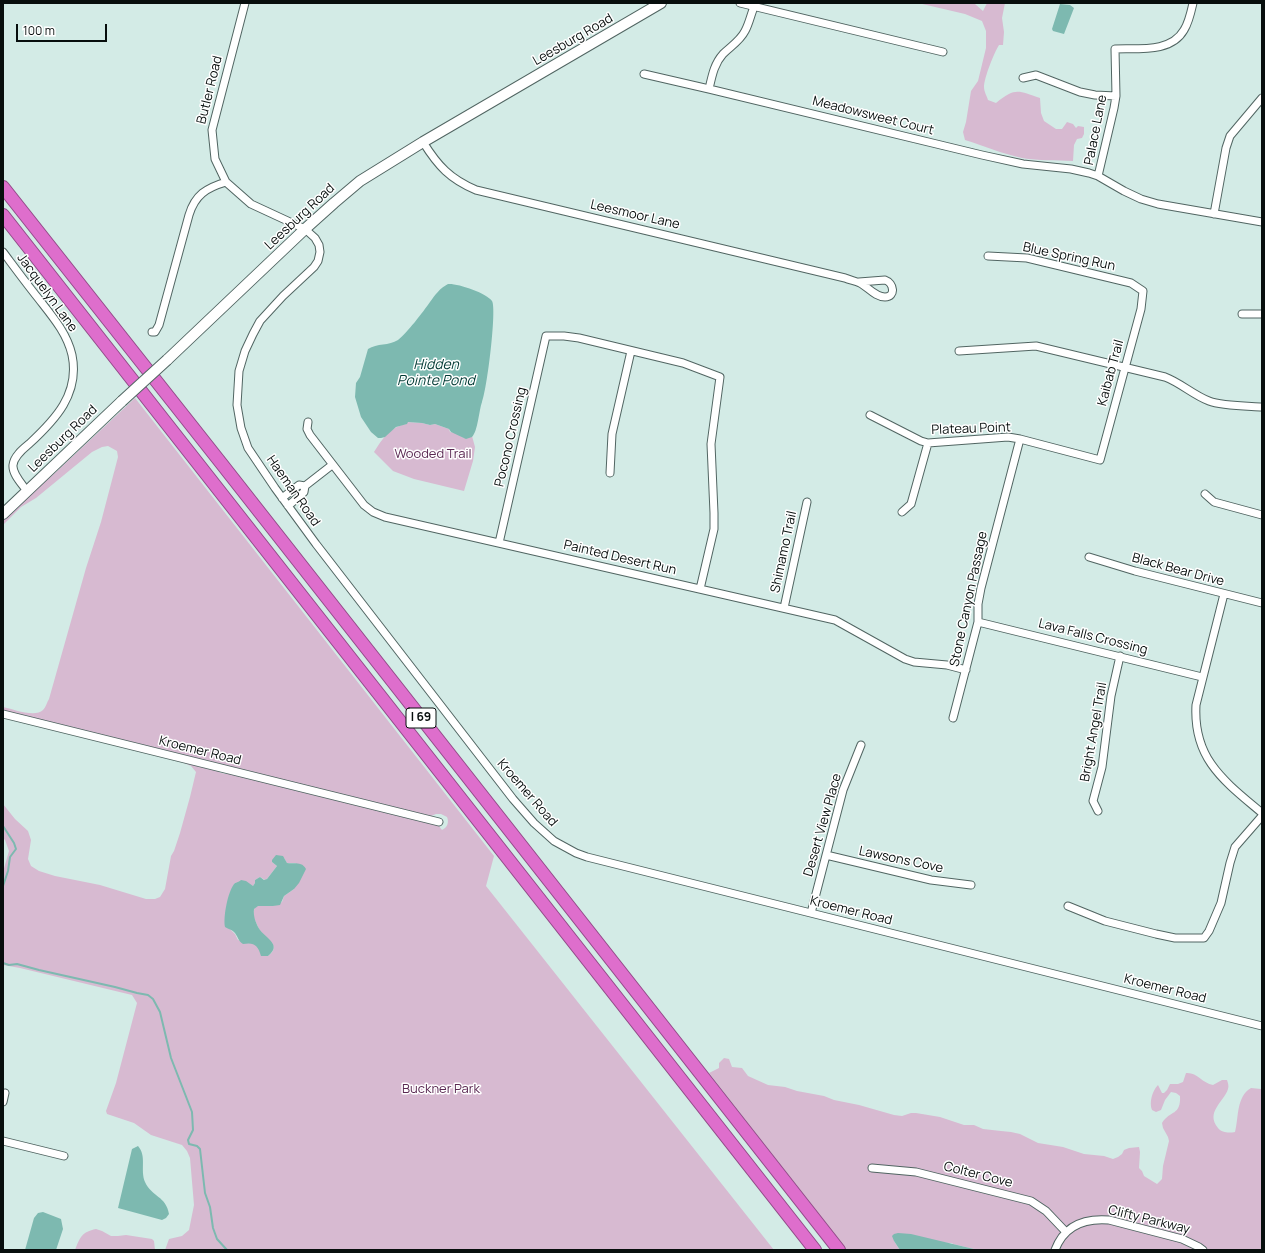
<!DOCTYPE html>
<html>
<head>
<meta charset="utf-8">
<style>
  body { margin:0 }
  #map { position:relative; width:1265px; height:1253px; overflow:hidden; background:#d3ebe6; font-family:Manrope,sans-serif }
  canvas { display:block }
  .frame { position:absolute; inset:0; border:4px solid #070e0d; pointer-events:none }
  .scale { position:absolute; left:16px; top:24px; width:91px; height:18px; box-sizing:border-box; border:2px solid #070e0d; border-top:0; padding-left:5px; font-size:12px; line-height:14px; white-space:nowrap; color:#070e0d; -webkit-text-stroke:3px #fff; paint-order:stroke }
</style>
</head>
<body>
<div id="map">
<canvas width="1265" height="1253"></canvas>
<div class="frame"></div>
<div class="scale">100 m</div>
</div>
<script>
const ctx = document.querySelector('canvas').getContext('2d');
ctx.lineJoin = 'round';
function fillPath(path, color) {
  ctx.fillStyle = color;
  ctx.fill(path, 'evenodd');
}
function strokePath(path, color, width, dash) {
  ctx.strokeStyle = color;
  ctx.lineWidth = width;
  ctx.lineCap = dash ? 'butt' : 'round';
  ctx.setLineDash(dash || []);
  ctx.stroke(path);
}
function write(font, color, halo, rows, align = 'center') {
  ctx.font = font + ' Manrope,sans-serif';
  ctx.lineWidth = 3;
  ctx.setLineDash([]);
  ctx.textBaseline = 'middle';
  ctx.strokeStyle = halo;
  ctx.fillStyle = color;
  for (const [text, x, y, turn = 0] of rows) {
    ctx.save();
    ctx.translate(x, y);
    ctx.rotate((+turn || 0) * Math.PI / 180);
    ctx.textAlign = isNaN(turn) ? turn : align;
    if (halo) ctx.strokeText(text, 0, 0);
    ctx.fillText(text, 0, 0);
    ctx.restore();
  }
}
fillPath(new Path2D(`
  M918,3L975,4L983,11L987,3H1005L1002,18L1004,32L1003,45H999C994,53 984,78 984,87C984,92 987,96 988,100L996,103C1016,87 1018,91 1040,98L1041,113L1044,121L1056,129H1062L1067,122L1073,124L1076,128L1078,126L1084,127V134L1082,138L1077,139L1074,145L1073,161C1056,160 1039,161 1022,158C1003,154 984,146 965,140L963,132L966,122L971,91L978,81L986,48V31L982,21L965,14Z
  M135,398L494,856L486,886L774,1250H165L169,1239L182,1236L189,1230L194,1205L190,1158L187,1151L182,1145L151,1135L134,1123L107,1114L106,1111L116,1083L137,1003L132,995L20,968L3,965V872L9,851L5,840L3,838V804L15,819L28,831L31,840L28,859L31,866L39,871L55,876L100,885L146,899H155L160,897L165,889L171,856L174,851L180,833L190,797L196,772L191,766L179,761L215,769L221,773L227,774L231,772L191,758L3,711V707C13,709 35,718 43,710C46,707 47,702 49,699L86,568L101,522L118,457L117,451L108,446L102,447L92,452L36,498L21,507L3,525V519L56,472ZM436,814H441L447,817C449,822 448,827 442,830L431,816ZM284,858L287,863H296L294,889L284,896L282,902L273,906H256C253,910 253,913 254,918C256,922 258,928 261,932C268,940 281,946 268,956L255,944L238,940L235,934L225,924C226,910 227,895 235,883L253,886L255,883V880L260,877L265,880L267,879L277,866L272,862Z
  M407,422L422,423L430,425L435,424L449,429L450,432L456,433L464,438L472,436L475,447L473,461L464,491L414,479L393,471L374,452C382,439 390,427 406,424Z
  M724,1058L729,1059L732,1067L742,1068L748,1076L768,1085L785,1087L797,1091L824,1096L834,1100L859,1105L894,1115L902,1116L911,1113H916L940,1117L964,1125H974L983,1129L1001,1131L1011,1132L1020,1134L1038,1143L1063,1147L1084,1154L1104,1156L1113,1159L1118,1157L1122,1154L1124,1150L1129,1148L1139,1147L1140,1152L1139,1168L1142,1171L1144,1176L1157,1184L1162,1179L1163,1166L1169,1141L1168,1137L1163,1128L1162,1123C1170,1110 1181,1116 1180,1096L1176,1093L1171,1092L1165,1100L1161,1110L1156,1112L1152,1110C1149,1103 1152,1091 1158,1085L1162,1093H1164L1167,1090L1170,1084H1178L1183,1082L1186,1073C1197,1072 1202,1083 1213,1085L1222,1080H1227C1228,1083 1229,1086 1228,1089C1224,1102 1205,1112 1218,1128C1222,1133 1229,1133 1235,1132C1239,1117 1236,1097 1251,1088L1261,1089L1262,1090V1250H978L953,1244L952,1243L894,1241L900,1250H847L709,1073L719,1068V1063Z
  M96,1229L102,1231L111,1236H118L126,1235L152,1239L154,1241L155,1250H75C80,1237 82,1232 96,1229Z`), '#d7bad1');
fillPath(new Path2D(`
  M1060,4L1070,5L1074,8L1064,34L1053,31L1052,29Z
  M448,284C457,283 487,293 492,301C497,309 487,390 482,402C479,410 478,431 472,437C470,438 468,438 466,439L451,432L449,429L435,424L430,425L422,423L408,422L407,424L396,427L385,437L381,438H378L371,432L361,417L355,397L356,383L360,377L368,349C377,343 389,346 398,340C407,333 423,312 430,302C435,295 440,288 448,284Z
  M276,855L283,856L287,863C294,864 302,861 306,869L299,883L294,889L284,896L280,905L273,906H258L254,909C253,916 256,924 260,930C267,939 282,945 268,956H261C258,945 254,942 243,944C238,941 238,936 234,932C231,929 228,929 225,927C223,917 228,890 235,883C236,883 240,881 241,880L246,881L253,886L255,883V880L260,877L264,880L267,879L277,866L272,862V860Z
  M138,1146C147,1156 140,1170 145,1182C152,1197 166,1196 169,1214L166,1218L162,1220L118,1208L132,1149Z
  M43,1212L61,1219L63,1229L56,1250H25L34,1218L38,1213Z
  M898,1233L911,1234L978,1250H900L894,1241L892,1236L894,1234Z`), '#7db9b0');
strokePath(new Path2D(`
  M3,826L14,843L16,849L10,857L8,871L3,886
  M3,963L9,965L17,964L39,970L115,987L137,993L148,995L153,999L160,1012L171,1058L192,1112L193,1130L188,1140L189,1144L197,1146L200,1149L205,1193L210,1207L213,1228L217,1239L227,1250`), '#7db9b0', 2);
const minor = new Path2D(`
  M245,3L212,130L215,159L226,182L251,204L305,229L315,238L319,245L320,252L318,261L314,267L283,296L260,321L253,334L245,351L239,371L237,405L241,428L248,448L275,488L316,544L513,799L534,823L554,841L576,853L587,857L1262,1026
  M740,3L943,52
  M644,74L709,89L982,155L1023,164L1071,169L1089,173L1098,176L1124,191L1141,199L1158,204L1262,222
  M1023,78L1036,75L1080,92L1095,95L1116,96
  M709,89C712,76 714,64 723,54C731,46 740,41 745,31C749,24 751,14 754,7
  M423,142C438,166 450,179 476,190L845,278C850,280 855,281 860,283C868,287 875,297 885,297C896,297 894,283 885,280L859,282
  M1098,176L1114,108L1116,96L1115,49C1138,48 1171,53 1184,30C1189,22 1191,12 1193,3
  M1214,214L1226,148L1230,136L1262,98
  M3,252C15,268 26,283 38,298C52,316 67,333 72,355C80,394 55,420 29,444C23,449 14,456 13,465C12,474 22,484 27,491
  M1242,314H1262
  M152,332H155L159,325L189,215C195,195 206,188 226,182
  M959,351L1036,346L1165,377C1181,383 1193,395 1209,401C1222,406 1247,406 1262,407
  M870,415L921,441L928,443L1008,437L1020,439L1100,460L1141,309L1143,291L1131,283L1027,258L988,256
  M308,422L307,429L310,435L364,505L373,512L385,517L835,620L905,659L914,662L947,665L966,670
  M610,473L612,434L631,351
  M1205,494L1214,502L1262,515
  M282,498L299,485L305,486L332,465
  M288,506L304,492L305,486
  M902,512L911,504L928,443
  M499,543L546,336H564L579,338L683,363L720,377L711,444L714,513V529L700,589
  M1089,557L1135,571L1262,603
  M1224,594L1196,705C1193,759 1224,781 1262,813
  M784,608L807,502
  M978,622L1202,677
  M3,714L439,822
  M953,718L978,622V604L981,588L1020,439
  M1098,811L1093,801L1102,767L1111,696L1120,656
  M826,855L931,880L971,885
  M1068,906L1105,921L1156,934L1175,938H1204L1209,931L1221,903L1230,863L1235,847L1262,816
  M811,913L843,790L861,745
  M3,1102L5,1093
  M3,1141L64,1156
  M872,1168L916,1172L1031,1201L1046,1211L1066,1232
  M1055,1250C1064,1226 1084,1218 1109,1220L1182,1239L1199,1247L1203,1250`);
const secondary = new Path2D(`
  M167,360L305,229L334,203L360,181L423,142L661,3
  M3,514L122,401`);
const motorway = new Path2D(`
  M3,187L221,463L839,1250
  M3,215L815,1250`);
strokePath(minor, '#516562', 9);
strokePath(secondary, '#516562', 12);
strokePath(motorway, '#934c89', 14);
strokePath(minor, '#fff', 7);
strokePath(secondary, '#fff', 10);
strokePath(motorway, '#de6ecc', 12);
const secondaryBridge = new Path2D(`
  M122,401L167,360`);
strokePath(secondaryBridge, '#516562', 12, []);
strokePath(secondaryBridge, '#fff', 10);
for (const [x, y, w] of [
  [421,718,30]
]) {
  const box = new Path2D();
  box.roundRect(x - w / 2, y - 10, w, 20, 3);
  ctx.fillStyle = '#fff';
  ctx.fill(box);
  strokePath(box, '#070e0d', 1);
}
write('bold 12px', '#070e0d', null, [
  ["I 69",421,718]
]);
write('13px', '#070e0d', '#fff', [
  ["Leesburg Road",573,40,-30],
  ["Butler Road",210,90,-76],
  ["Meadowsweet Court",873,116,14],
  ["Palace Lane",1096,130,-79],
  ["Leesmoor Lane",635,215,13],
  ["Leesburg Road",300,217,-43],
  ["Blue Spring Run",1069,257,12],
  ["Jacquelyn Lane",47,293,54],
  ["Kaibab Trail",1111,373,-75],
  ["Plateau Point",971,429,-2],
  ["Pocono Crossing",511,437,-77],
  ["Leesburg Road",63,439,-44],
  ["Haeman Road",293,491,55],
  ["Shimamo Trail",784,552,-78],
  ["Painted Desert Run",620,558,13],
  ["Black Bear Drive",1178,570,15],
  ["Stone Canyon Passage",969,599,-78],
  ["Lava Falls Crossing",1093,637,14],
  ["Bright Angel Trail",1094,732,-80],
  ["Kroemer Road",200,751,14],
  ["Kroemer Road",527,793,49],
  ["Desert View Place",823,825,-74],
  ["Lawsons Cove",901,860,12],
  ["Kroemer Road",851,911,14],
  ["Kroemer Road",1165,989,14],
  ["Colter Cove",978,1175,14],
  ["Clifty Parkway",1149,1220,14]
]);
write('13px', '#5a2852', '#fff', [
  ["Wooded Trail",433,454],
  ["Buckner Park",441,1089]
]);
write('italic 14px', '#003933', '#fff', [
  ["Hidden",436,365],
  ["Pointe Pond",436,381]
]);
</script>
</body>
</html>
